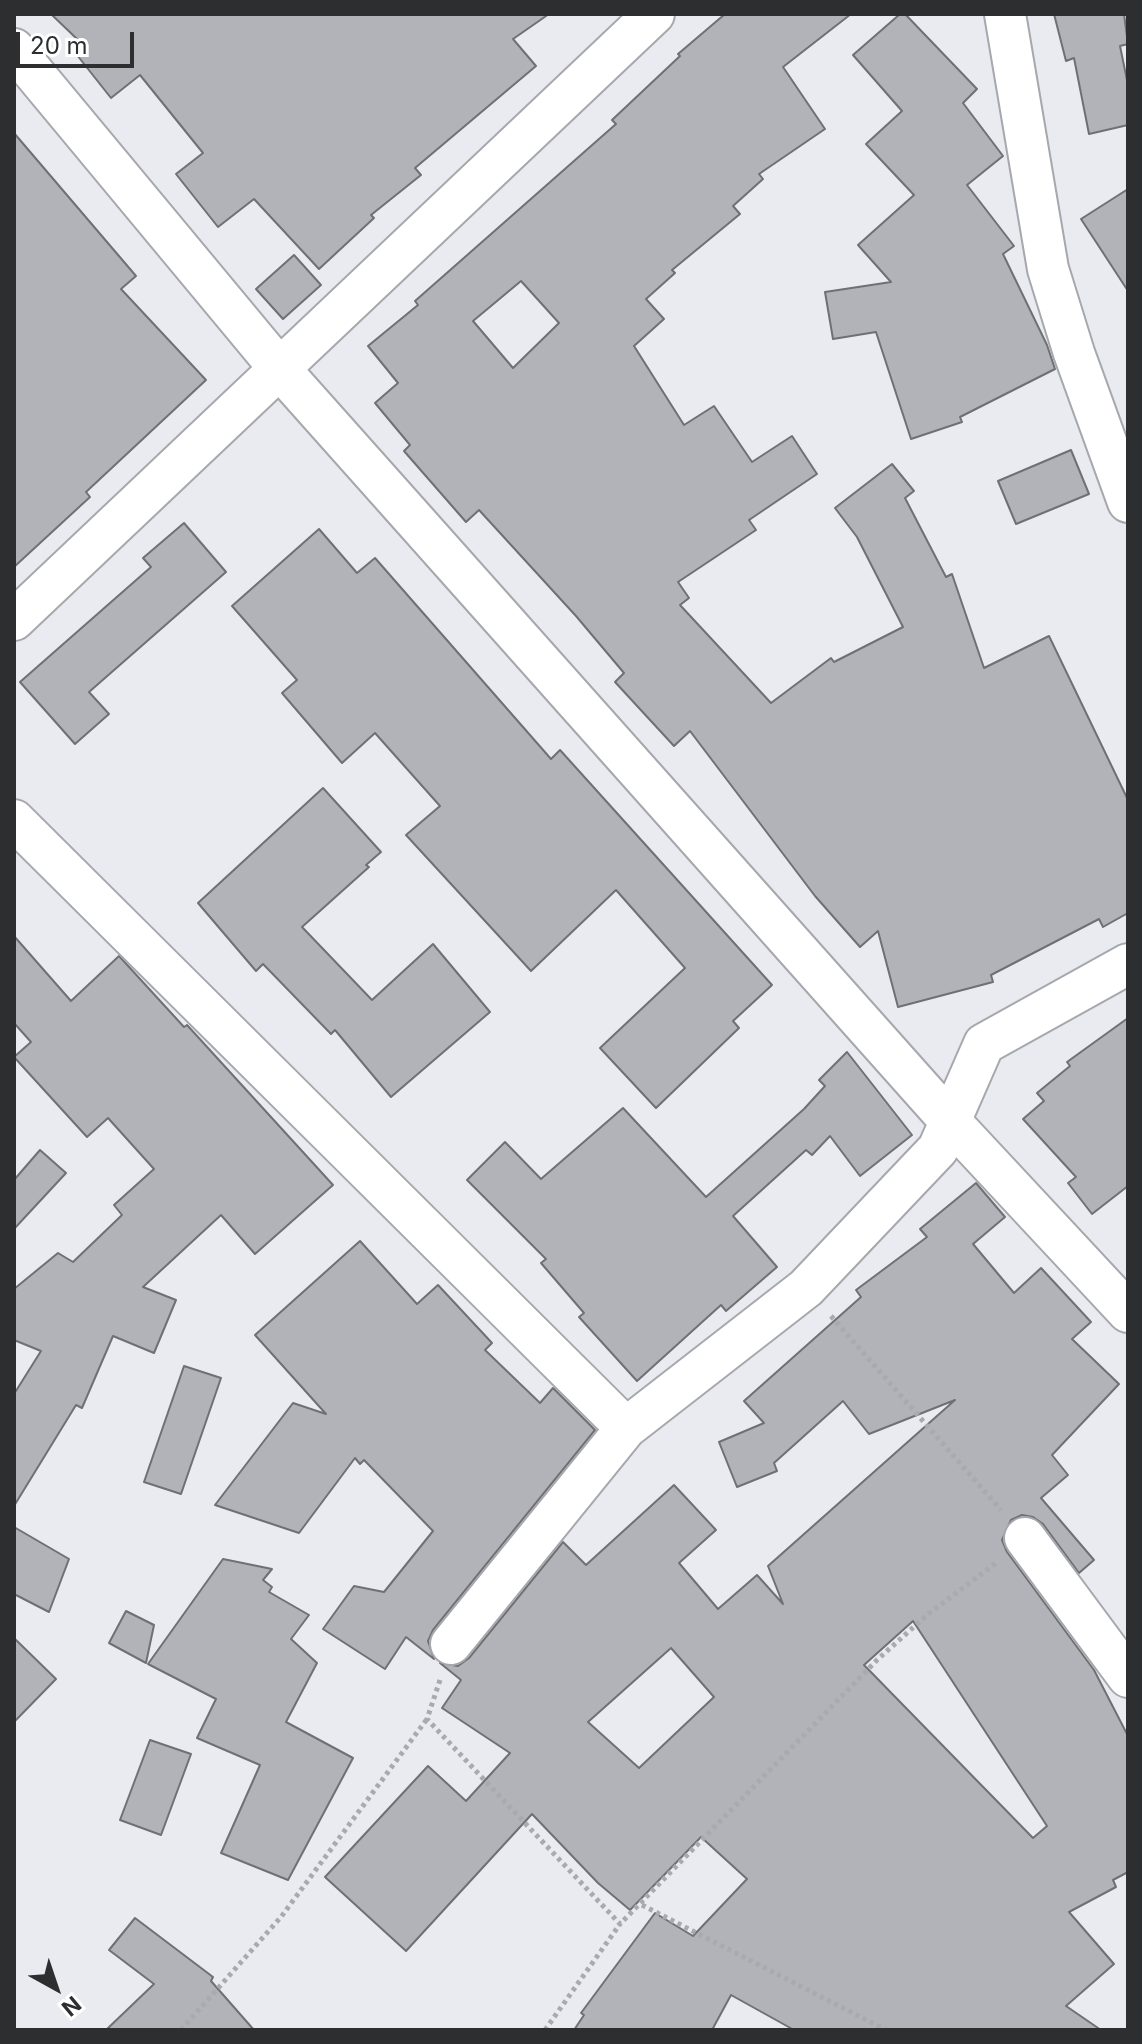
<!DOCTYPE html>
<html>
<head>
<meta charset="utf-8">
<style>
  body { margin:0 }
  #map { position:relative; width:1142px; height:2044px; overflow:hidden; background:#e9ebf0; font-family:Inter,sans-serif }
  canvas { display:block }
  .frame { position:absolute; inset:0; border:16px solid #2d2e2f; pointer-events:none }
  .north { position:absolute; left:16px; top:1948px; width:80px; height:80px; -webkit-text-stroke:6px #fff; paint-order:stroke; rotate:140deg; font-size:22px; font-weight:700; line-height:32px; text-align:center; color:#2d2e2f }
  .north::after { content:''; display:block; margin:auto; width:28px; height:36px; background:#2d2e2f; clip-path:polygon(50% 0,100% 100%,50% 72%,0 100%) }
  .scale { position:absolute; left:16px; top:32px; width:118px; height:36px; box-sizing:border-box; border:4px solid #2d2e2f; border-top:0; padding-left:10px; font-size:24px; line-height:28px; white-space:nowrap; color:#2d2e2f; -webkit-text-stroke:6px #fff; paint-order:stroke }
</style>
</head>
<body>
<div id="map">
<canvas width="1142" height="2044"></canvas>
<div class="frame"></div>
<div class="north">N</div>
<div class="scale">20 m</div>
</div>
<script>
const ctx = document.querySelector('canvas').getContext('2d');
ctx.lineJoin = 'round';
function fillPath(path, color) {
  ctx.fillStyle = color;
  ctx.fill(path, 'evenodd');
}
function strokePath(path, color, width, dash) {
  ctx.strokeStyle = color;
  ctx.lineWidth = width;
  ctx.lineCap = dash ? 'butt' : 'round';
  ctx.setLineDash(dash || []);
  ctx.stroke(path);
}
const building = new Path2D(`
  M51,14H549L513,39L536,66L415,168L421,175L371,215L374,218L319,269L254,199L218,227L176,174L203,153L140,75L111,98L69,45L77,39Z
  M725,14H851L783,67L825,129L759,174L763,179L733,206L740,214L672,270L675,273L646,299L664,319L634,346L684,425L714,406L752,462L792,436L817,474L749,520L756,530L678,582L689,598L680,605L771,703L831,658L834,662L903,627L857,537L835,508L892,464L914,491L905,498L946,577L952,574L984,668L1049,636L1128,800V913L1103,927L1099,919L991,975L993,982L898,1007L878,931L860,947L815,896L690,731L674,746L615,682L624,673L576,616L479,510L466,522L404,451L410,445L375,403L398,383L368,346L418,305L415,301L616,124L612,120L680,56L678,54ZM521,281L559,323L513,368L473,321Z
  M900,14H905L977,89L963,103L1003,156L967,185L1014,246L1003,254L1047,345L1055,369L960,417L962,422L911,439L876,332L833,339L825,292L891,282L858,245L914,195L866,144L902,111L853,55Z
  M1054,14H1124L1128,44L1120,46L1128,85V125L1089,134L1074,58L1066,61Z
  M14,133L136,276L121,289L206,380L86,492L90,497L14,567Z
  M1128,189V291L1081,219Z
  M294,255L321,285L283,319L256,289Z
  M1071,450L1089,494L1016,524L998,481Z
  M184,523L226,572L89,692L109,714L75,744L20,682L151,567L143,558Z
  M319,529L357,573L375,558L551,759L560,750L772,985L733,1021L739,1028L656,1108L600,1048L685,968L616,890L531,971L406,835L440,806L375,733L342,763L282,693L297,680L232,606Z
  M323,788L381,852L366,865L369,867L302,927L372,1000L433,944L490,1012L391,1097L335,1030L331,1034L263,964L256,971L198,903Z
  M14,936L71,1001L119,956L184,1027L187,1025L333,1185L255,1254L221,1215L143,1287L176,1300L154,1353L113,1336L82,1408L76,1405L14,1506V1394L41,1351L14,1340V1289L58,1253L73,1262L122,1215L114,1205L154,1169L108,1118L87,1137L14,1057L31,1042L14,1023Z
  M1128,1018V1186L1092,1214L1068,1183L1076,1177L1023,1119L1044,1101L1037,1093L1070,1066L1067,1062Z
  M847,1052L912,1135L860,1176L830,1136L812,1155L806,1150L733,1216L777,1267L726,1311L721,1305L637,1381L579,1317L584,1313L541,1263L546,1259L467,1180L505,1142L541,1179L623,1108L706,1197L804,1109L825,1086L819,1080Z
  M40,1150L66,1173L14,1229V1180Z
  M976,1183L1005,1217L973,1244L1014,1293L1041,1268L1091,1322L1072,1339L1119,1384L1052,1455L1068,1475L1041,1498L1094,1560L1079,1573L1043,1524L1033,1517L1022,1515L1011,1520L1002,1540L1007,1552L1094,1670L1128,1736V1872L1113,1880L1116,1887L1069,1912L1114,1964L1066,2006L1101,2030H794L731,1995L712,2030H574L584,2015L581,2013L655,1913L693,1936L747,1879L701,1837L630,1910L598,1883L532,1814L406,1951L325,1877L428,1766L466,1801L510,1753L442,1708L461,1680L440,1663L458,1666L469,1658L563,1542L586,1565L674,1485L716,1530L679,1563L718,1609L757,1575L783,1604L768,1566L955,1400L869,1434L843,1401L774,1463L777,1471L737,1487L719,1442L764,1423L744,1401L861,1297L856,1290L927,1237L920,1229ZM913,1621L1047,1826L1033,1838L864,1665ZM671,1648L714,1697L639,1768L588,1722Z
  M360,1241L417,1304L438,1285L492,1343L485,1350L540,1403L553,1388L595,1430L433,1630L428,1641L434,1659L406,1637L385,1669L323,1629L354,1586L384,1592L433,1531L364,1460L360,1464L355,1458L299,1533L215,1505L293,1403L326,1414L255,1335Z
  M184,1366L221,1378L181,1494L144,1482Z
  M14,1527L69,1559L49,1612L14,1594Z
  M223,1559L272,1569L263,1580L272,1587L269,1592L309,1615L291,1639L317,1663L286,1722L353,1758L288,1880L221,1853L260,1765L197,1738L216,1699L148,1664Z
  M126,1611L154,1625L146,1663L109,1643Z
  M14,1638L56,1679L14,1722Z
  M150,1740L191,1754L161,1835L120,1820Z
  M135,1918L213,1977L211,1981L254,2030H106L154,1984L109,1950Z`);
fillPath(building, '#b1b3b8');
strokePath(building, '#6e7074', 2);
const minor = new Path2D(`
  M1005,14L1048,269L1074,353L1128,502
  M14,49L279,368L949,1120L1128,1312
  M14,620L654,14
  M14,820L626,1428
  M1025,1538L1128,1677
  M451,1644L626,1428L806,1288L938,1149L984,1044L1128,964`);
strokePath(minor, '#a6a8ad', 44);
strokePath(new Path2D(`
  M831,1316L1001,1510
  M440,1680L427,1719L620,1924L877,1660L927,1615L996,1563
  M642,1905L886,2030
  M181,2030L281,1917L427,1719
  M545,2030L620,1924`), '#a9aaae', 5, [4, 4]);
strokePath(minor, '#fff', 40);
</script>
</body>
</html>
